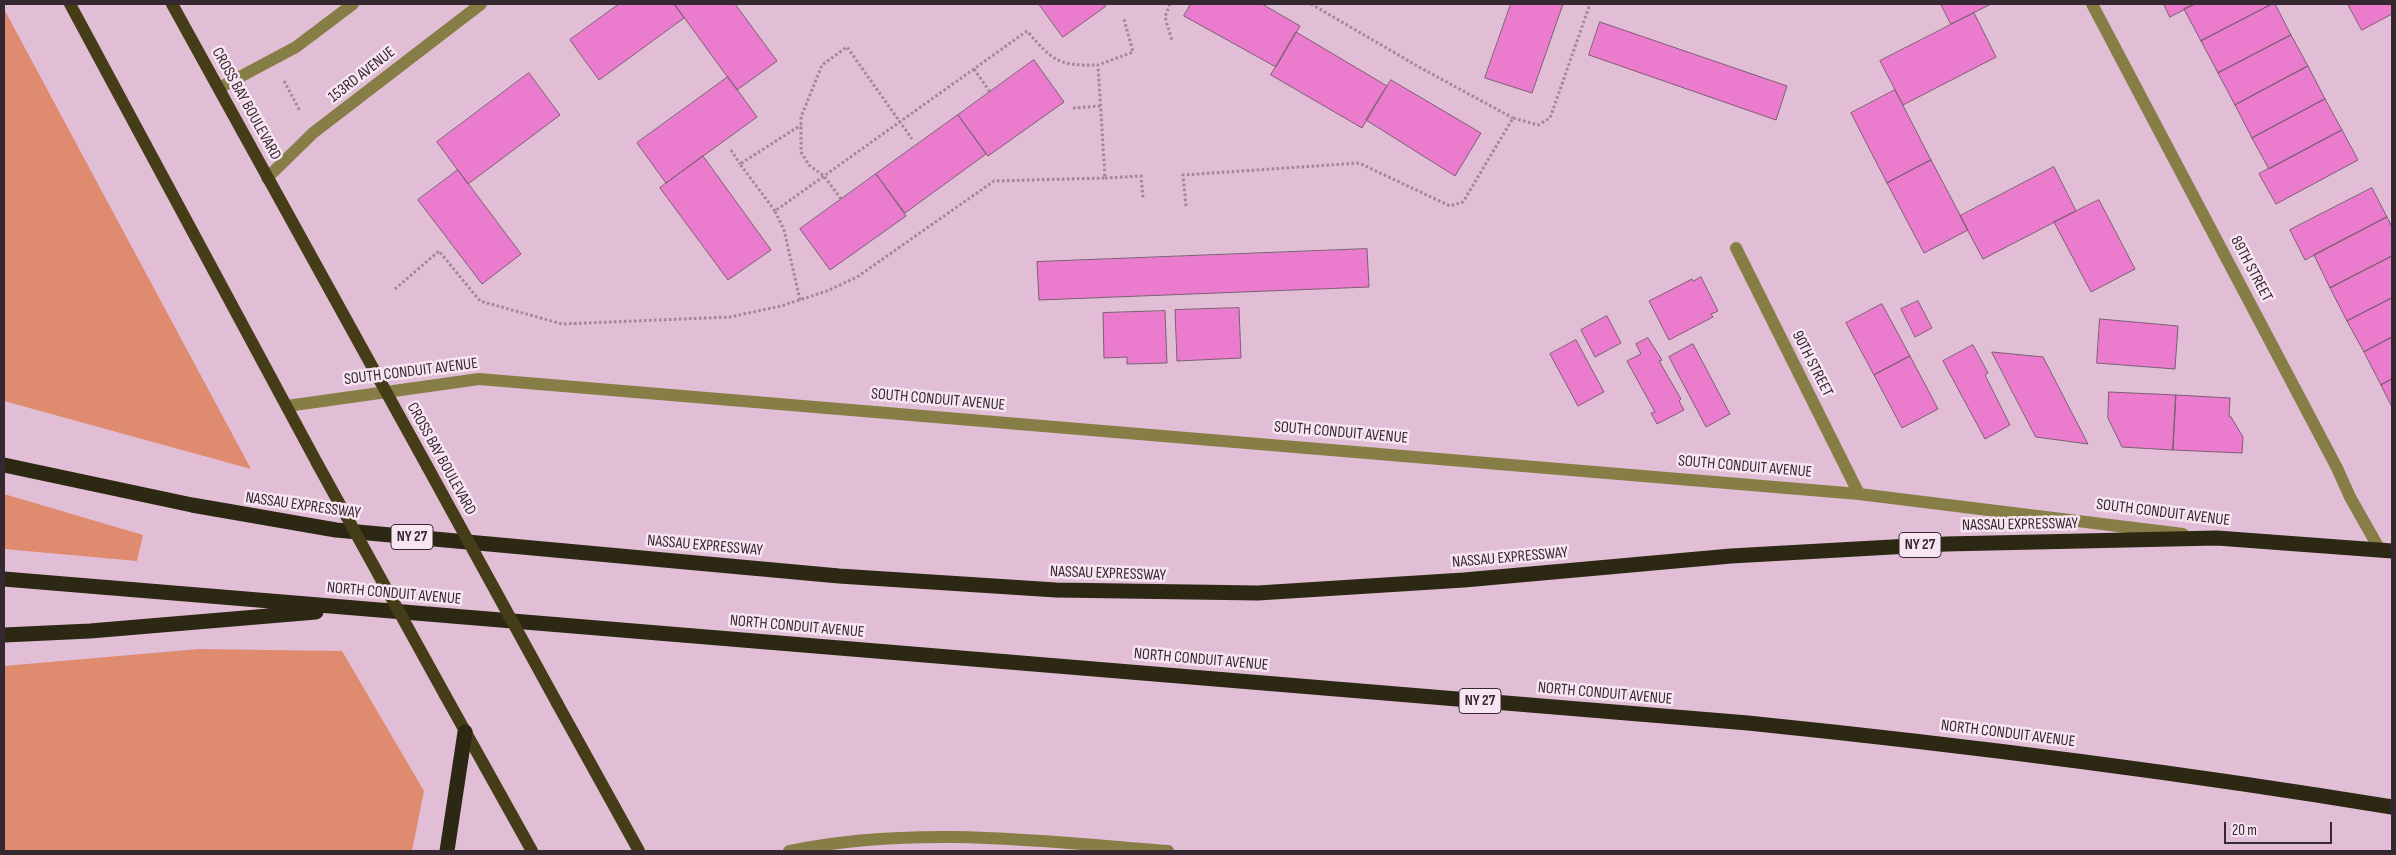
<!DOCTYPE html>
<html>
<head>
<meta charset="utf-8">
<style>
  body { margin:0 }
  #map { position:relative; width:2396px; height:855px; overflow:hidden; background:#e1bed5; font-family:"Sofia Sans Condensed",sans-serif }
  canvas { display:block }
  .frame { position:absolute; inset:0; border:5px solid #352831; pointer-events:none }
  .scale { position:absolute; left:2224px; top:822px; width:108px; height:22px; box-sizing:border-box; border:2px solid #352831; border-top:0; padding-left:6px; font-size:15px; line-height:18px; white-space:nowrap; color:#352831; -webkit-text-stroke:4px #f7e5f1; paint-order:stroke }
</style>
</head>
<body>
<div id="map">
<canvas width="2396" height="855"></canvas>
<div class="frame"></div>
<div class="scale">20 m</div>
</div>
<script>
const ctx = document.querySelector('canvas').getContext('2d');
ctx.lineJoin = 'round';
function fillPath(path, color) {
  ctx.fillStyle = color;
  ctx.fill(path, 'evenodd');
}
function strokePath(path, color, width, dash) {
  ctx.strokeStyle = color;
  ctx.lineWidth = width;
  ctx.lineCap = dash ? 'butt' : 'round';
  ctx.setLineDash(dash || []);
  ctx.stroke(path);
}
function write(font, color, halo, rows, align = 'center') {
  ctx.font = font + ' "Sofia Sans Condensed",sans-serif';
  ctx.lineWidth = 5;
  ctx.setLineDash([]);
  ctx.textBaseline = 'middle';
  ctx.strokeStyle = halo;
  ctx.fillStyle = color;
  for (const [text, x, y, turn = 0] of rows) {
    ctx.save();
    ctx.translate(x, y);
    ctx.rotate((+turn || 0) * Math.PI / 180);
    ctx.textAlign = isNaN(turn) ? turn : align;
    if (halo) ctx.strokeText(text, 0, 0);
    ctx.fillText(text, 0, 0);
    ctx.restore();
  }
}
fillPath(new Path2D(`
  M4,9L251,469L4,401Z
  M4,494L143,535L137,561L4,549Z
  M199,649L342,651L424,791L412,851H4V666Z`), '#df8b70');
const building = new Path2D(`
  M619,4H674L684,18L599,80L570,40Z
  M677,4H735L777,61L737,90L675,5Z
  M1039,4H1104L1106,6L1063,37Z
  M1191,4H1262L1300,26L1276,67L1184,16Z
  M1511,4H1563L1532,93L1485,78Z
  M1941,4H1991L1951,24Z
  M2164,4H2195L2170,17Z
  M2195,4H2272L2201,41L2184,9Z
  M2272,4H2275L2291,35L2218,73L2201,41Z
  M2348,4H2392V14L2362,30Z
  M1974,13L1996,57L1903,105L1880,61Z
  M1600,22L1787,86L1776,120L1589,55Z
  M1296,32L1387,86L1362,128L1271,75Z
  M2291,35L2308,66L2235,105L2218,73Z
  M1034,60L1064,102L988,156L958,115Z
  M2308,66L2325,99L2252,138L2235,105Z
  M529,73L560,115L468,184L437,142Z
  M728,77L757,117L666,183L637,143Z
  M1391,80L1481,133L1455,176L1366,120Z
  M1895,90L1931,160L1887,183L1851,113Z
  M2325,99L2342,130L2269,169L2252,138Z
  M958,115L986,154L905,213L876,174Z
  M2342,130L2358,160L2276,204L2259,174Z
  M703,156L771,250L728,280L660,188Z
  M1931,160L1968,230L1924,253L1887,183Z
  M2054,167L2076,211L1983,259L1960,216Z
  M458,170L521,254L482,284L418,200Z
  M876,174L906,216L830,270L800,229Z
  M2372,188L2387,217L2305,260L2290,230Z
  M2099,200L2135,269L2091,292L2054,222Z
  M2387,217L2392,227V256L2330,288L2314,255Z
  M1367,249L1369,287L1039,300L1037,262Z
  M2392,256V298L2347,321L2330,288Z
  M1701,277L1718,311L1711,314L1713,317L1669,340L1649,301L1692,279L1693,281Z
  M2392,298V337L2364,352L2347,321Z
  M1918,301L1932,328L1915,337L1901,309Z
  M1882,304L1910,356L1874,375L1846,323Z
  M1239,308L1241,358L1177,361L1175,310Z
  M1165,311L1167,363L1127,364V357L1104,358L1103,313Z
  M1607,316L1621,343L1595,357L1581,330Z
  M2100,319L2178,326L2175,369L2097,363Z
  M2392,337V379L2381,385L2364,352Z
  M1648,338L1662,360L1659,361L1681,399L1679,401L1684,410L1657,424L1651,413L1655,412L1627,361L1641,354L1636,344Z
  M1576,340L1604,392L1578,406L1550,354Z
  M1693,344L1730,414L1706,427L1669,357Z
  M1973,345L1988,373L1985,375L2010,425L1985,439L1943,361Z
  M1992,352L2043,357L2088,444L2036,437Z
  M1910,356L1938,409L1902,428L1874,375Z
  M2392,379V407L2381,385Z
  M2109,392L2176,395L2173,450L2122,447L2108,418Z
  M2176,395L2230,398L2229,416L2231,417L2243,437L2242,453L2173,450Z`);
fillPath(building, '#eb7ccd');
strokePath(building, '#7c5e73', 1);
strokePath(new Path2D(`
  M1170,4L1165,17L1172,41
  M1311,4L1419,67L1513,118
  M974,69L990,92
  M284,81L300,111
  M1073,108L1100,106
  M731,150L740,164
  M1105,178L1141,176L1143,198
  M841,199L824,176L809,165L801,152V117L822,65L847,47L912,139
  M1186,206L1183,175L1359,163L1450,206L1463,202L1513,118L1538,125L1550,118L1590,4
  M775,211L740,164L801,125
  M395,289L439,251L480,301L562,324L730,317L781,306L827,291L857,277L994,181L1105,178L1098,65L1133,52L1124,19
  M800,300L784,230L775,211L1027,31C1053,61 1058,66 1098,65`), '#a18698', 3, [2.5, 2.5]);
strokePath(new Path2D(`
  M2092,4L2337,468L2350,497L2380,550
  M219,88L296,47L353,4
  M267,178L313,133L481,4
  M1736,248L1859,494
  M287,406L479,379L1859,494L2183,534
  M789,851C914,825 1042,841 1168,851`), '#877d46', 12);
strokePath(new Path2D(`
  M70,4L317,463
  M172,4L427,466
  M445,695L532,851
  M557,703L639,851`), '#453d17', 12);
strokePath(new Path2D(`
  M4,465L192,505L336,530L839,576L1056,590L1258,593L1464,580L1731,556L1946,544L2217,538L2392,551
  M4,579L1748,723C1964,745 2178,772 2392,807
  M4,635L90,631L316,612
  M447,851L465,732`), '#2c2814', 15);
strokePath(new Path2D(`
  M317,463L445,695
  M427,466L557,703`), '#453d17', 12);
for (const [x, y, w] of [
  [412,537,42],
  [1920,545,42],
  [1480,701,42]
]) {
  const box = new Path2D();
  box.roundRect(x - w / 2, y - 12.5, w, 25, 4);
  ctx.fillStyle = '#f7e5f1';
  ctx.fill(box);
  strokePath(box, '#352831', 1);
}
write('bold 15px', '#352831', null, [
  ["NY 27",412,537],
  ["NY 27",1920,545],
  ["NY 27",1480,701]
]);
write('16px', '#352831', '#f7e5f1', [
  ["153RD AVENUE",362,75,-38],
  ["CROSS BAY BOULEVARD",246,104,61],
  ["89TH STREET",2251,269,62],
  ["90TH STREET",1812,364,63],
  ["SOUTH CONDUIT AVENUE",411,372,-7],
  ["SOUTH CONDUIT AVENUE",938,400,5],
  ["SOUTH CONDUIT AVENUE",1341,433,5],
  ["CROSS BAY BOULEVARD",441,459,61],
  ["SOUTH CONDUIT AVENUE",1745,467,5],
  ["NASSAU EXPRESSWAY",303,506,8],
  ["SOUTH CONDUIT AVENUE",2163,513,7],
  ["NASSAU EXPRESSWAY",2020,525,-1],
  ["NASSAU EXPRESSWAY",705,546,5],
  ["NASSAU EXPRESSWAY",1510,558,-5],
  ["NASSAU EXPRESSWAY",1108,574,2],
  ["NORTH CONDUIT AVENUE",394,594,5],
  ["NORTH CONDUIT AVENUE",797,627,5],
  ["NORTH CONDUIT AVENUE",1201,660,5],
  ["NORTH CONDUIT AVENUE",1605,694,5],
  ["NORTH CONDUIT AVENUE",2008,734,7]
]);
</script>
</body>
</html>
